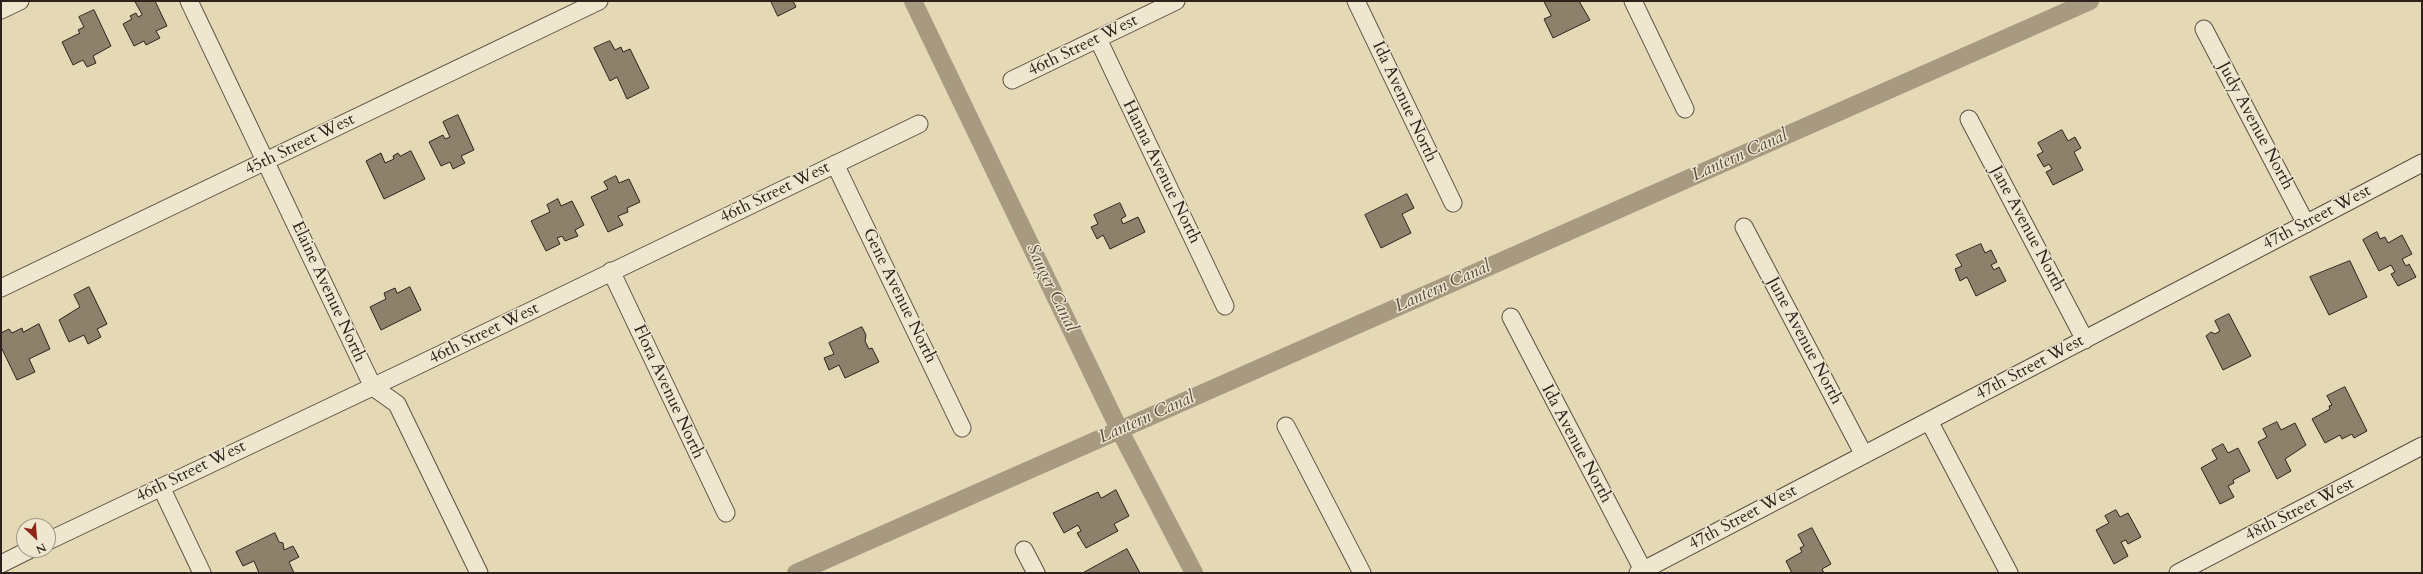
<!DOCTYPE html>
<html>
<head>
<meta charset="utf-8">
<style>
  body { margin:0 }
  #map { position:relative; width:2423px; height:574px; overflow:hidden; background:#e5d8b5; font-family:Cardo,serif }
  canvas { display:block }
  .frame { position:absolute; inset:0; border:2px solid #2f221c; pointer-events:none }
  .north { position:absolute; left:16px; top:518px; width:40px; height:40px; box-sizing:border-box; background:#eee6cf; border:1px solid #a29887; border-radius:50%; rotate:154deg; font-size:11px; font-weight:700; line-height:16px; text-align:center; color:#2f221c }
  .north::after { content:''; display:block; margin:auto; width:14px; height:18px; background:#8f2418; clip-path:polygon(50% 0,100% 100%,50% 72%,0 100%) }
</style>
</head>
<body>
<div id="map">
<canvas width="2423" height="574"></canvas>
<div class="frame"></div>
<div class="north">N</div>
</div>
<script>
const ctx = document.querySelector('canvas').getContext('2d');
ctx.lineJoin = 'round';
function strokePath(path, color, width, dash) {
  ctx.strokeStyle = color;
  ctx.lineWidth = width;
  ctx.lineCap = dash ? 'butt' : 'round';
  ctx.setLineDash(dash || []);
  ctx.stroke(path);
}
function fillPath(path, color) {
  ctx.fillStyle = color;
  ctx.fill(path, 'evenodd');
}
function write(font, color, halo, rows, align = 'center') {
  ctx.font = font + ' Cardo,serif';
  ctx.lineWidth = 3;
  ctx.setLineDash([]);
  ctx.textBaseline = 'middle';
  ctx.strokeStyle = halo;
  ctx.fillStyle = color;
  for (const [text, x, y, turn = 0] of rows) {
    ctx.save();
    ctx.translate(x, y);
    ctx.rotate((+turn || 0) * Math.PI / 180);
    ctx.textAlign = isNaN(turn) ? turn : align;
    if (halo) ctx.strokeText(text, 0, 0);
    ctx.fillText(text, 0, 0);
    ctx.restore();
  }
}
strokePath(new Path2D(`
  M913,1L1120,431L1194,573
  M796,573L2090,1`), '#a79a81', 18);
const building = new Path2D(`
  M135,1H155L167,26L156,31L160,38L146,45L144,41L134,46L123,24L132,19L130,16L136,13L138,17L142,15Z
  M771,1H793L796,7L778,16Z
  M1544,1H1579L1590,20L1553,38L1544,19L1551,16Z
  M94,10L111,46L93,56L96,63L87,67L83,60L73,65L62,42L80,33L78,30L84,27L79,17Z
  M610,41L615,50L621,47L623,52L630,49L649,88L627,99L617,77L610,81L594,48Z
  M458,115L474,150L461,156L465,163L453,169L450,162L441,166L429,142L443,135L445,139L450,137L443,122Z
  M2062,130L2068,141L2075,137L2081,148L2074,152L2083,170L2053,185L2046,172L2052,169L2049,164L2044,167L2037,155L2043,152L2038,143Z
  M411,151L425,179L384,199L366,161L381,153L385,163L394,159L393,156L398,153L400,156Z
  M616,176L619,183L629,179L640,202L627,208L628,212L618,216L623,225L608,232L591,197L608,189L604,182Z
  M1407,194L1414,208L1402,214L1411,233L1381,248L1365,215Z
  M558,199L561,206L572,201L584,225L575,230L578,236L565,241L562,236L557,238L560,244L546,251L531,221L550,212L547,205Z
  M1120,203L1126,216L1121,219L1123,224L1138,217L1145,232L1110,249L1103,235L1097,239L1091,227L1098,224L1094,215Z
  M2377,232L2380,239L2385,237L2388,243L2402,235L2412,254L2402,259L2406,266L2409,264L2416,277L2398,286L2391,274L2395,272L2391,265L2379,271L2363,240Z
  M1981,244L1985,253L1991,250L1997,262L1991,265L1994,270L1999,267L2006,281L1976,296L1967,277L1960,281L1955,269L1962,266L1956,255Z
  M2350,261L2367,297L2329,315L2310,277Z
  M89,287L107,324L97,329L101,337L88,344L84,335L69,342L59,320L80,307L74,295Z
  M410,287L421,310L381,330L370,307L386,299L384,293L395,288L397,293Z
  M2229,314L2251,356L2223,370L2206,336L2211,332L2215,334L2220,331L2215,321Z
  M39,324L50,349L29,359L35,372L17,380L1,347V333L9,329L12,333L22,328L23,332Z
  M862,327L866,335L865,341L869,349L872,348L879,362L845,378L839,365L829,370L824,358L834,354L829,343Z
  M2345,387L2367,431L2354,438L2352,434L2342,439L2340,435L2325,443L2312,419L2330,409L2329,406L2332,405L2327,396Z
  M2277,422L2281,430L2295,423L2306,445L2285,459L2291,471L2277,479L2258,442L2267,437L2263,429Z
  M2223,444L2228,453L2238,448L2250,471L2233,480L2234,483L2228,486L2234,497L2220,504L2201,468L2217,459L2212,450Z
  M1116,490L1129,516L1114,524L1118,531L1086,548L1077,533L1081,531L1078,525L1064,533L1053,513L1098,492L1101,498Z
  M2116,510L2120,517L2128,513L2141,537L2128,544L2126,540L2121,542L2128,556L2114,564L2096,530L2109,523L2105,516Z
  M1812,528L1831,564L1822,569L1824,573H1792L1786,561L1802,552L1800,548L1804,546L1798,535Z
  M275,533L279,542L283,543L284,550L293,546L299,557L289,562L294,573H259L254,561L243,566L236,552Z
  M1127,549L1140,573H1083Z`);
fillPath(building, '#8e816c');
strokePath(building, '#2f221c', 1);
const minor = new Path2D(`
  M189,1L373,387L397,404L479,573
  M1356,1L1453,203
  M1633,1L1685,109
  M1,10L20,1
  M2204,29L2306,224
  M1098,39L1225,306
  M1012,80L1176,1
  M1969,119L2085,340
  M835,164L962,428
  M1744,227L1864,455
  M611,271L726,513
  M1,288L599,1
  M1511,317L1643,570
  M1929,421L2009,573
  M1286,426L1362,573
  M161,487L202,573
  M48,541L406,371L919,124
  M1024,550L1036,573
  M1,564L29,550
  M1638,573L2422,163
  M2178,573L2422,446`);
strokePath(minor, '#5c5042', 19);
strokePath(minor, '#eee6cf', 17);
write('17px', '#2f221c', '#eee6cf', [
  ["46th Street West",1083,46,-26],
  ["Ida Avenue North",1404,102,65],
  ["Judy Avenue North",2255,126,62],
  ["45th Street West",300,145,-26],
  ["Hanna Avenue North",1161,172,64],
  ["46th Street West",775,193,-26],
  ["47th Street West",2317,218,-28],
  ["Jane Avenue North",2027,229,62],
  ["Elaine Avenue North",328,292,65],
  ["Gene Avenue North",899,296,64],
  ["46th Street West",484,334,-26],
  ["June Avenue North",1804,341,62],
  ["47th Street West",2030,368,-28],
  ["Flora Avenue North",668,392,65],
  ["Ida Avenue North",1576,444,62],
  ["46th Street West",191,472,-26],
  ["48th Street West",2300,510,-27],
  ["47th Street West",1743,518,-28]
]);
write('italic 18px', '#594c3f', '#eee6cf', [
  ["Lantern Canal",1740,156,-24],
  ["Lantern Canal",1443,287,-24],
  ["Sauger Canal",1051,288,64],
  ["Lantern Canal",1147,418,-24]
]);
</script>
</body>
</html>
